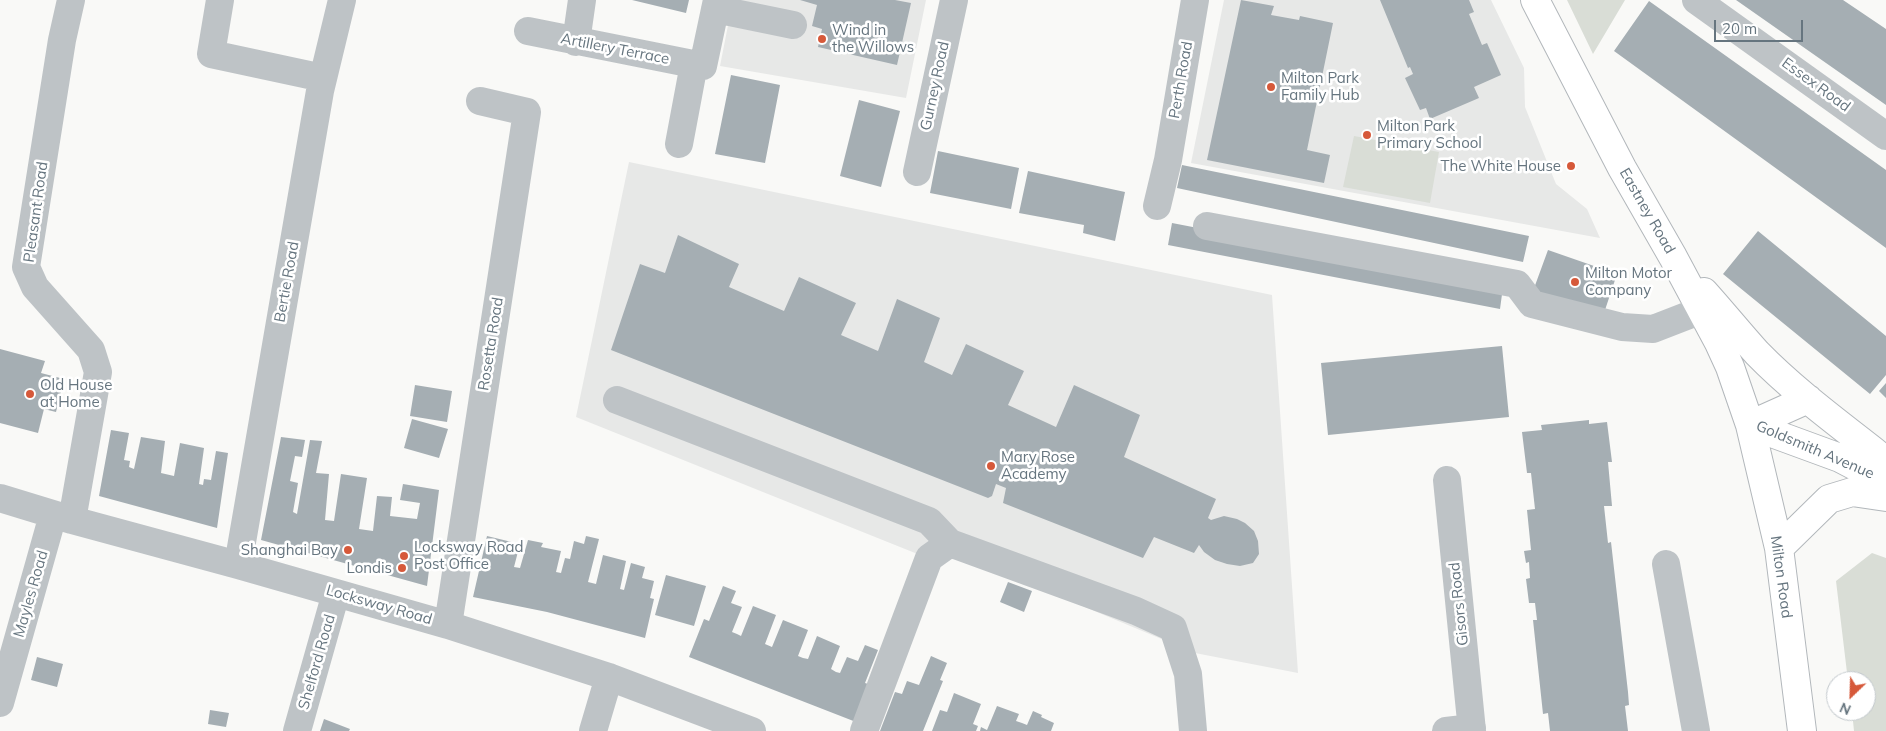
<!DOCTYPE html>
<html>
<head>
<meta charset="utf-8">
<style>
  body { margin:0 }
  #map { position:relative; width:1886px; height:731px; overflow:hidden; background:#f9f9f7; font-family:Mulish,sans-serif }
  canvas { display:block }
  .north { position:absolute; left:1826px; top:671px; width:50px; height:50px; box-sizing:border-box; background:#fff; border:1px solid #c2c8cc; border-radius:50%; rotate:204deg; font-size:14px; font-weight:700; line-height:20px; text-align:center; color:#66757f }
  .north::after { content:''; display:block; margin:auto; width:18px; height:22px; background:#d6593a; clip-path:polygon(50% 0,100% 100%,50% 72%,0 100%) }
  .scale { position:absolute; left:1714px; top:20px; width:89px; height:22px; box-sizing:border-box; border:2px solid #66757f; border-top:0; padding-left:6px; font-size:15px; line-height:18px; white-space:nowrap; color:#66757f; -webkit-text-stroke:4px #fff; paint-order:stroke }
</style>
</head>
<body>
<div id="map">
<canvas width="1886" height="731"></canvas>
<div class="north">N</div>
<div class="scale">20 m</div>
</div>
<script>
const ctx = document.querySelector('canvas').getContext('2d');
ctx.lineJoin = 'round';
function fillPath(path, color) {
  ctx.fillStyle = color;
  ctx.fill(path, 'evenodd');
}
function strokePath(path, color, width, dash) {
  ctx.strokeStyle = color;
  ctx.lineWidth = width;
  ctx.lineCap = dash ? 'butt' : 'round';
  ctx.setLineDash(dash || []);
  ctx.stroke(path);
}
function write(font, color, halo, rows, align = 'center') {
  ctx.font = font + ' Mulish,sans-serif';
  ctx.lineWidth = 5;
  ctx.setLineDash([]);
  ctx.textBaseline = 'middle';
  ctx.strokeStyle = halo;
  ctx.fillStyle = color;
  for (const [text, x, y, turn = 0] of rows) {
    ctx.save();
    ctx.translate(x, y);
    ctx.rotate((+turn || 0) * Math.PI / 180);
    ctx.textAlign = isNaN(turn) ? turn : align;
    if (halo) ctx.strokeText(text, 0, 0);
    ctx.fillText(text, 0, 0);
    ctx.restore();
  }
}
fillPath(new Path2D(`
  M733,0H926L906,98L720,66Z
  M1224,0H1491L1524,68L1525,107L1556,184L1587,209L1600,238L1191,163Z
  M629,162L1272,295L1298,673L1195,653L953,552L920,555L576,417Z`), '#e7e8e7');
fillPath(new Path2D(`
  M1567,0H1625L1593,54Z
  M1354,136L1439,152L1430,203L1343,187Z
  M1872,553L1886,558V731H1854L1852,711H1866V681H1848L1836,581Z`), '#d9ddd6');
fillPath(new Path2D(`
  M632,0H689L686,13Z
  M800,0H895L911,3L897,65L818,47L822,29L812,26L817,5Z
  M1241,0L1274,6L1271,15L1299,20L1300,16L1333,23L1307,150L1330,155L1324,183L1207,160Z
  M1380,0H1469L1474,12L1469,14L1482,45L1487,43L1501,75L1474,87L1479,98L1430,119L1426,108L1420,110L1405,78L1413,74L1410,67L1408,68Z
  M1736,0H1843L1886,29V105Z
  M1649,1L1886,170V248L1614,51Z
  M731,75L780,85L765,163L715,154Z
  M859,100L900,111L881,187L840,176Z
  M938,151L1019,168L1011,209L930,193Z
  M1182,165L1529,236L1523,262L1177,188Z
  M1028,171L1125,192L1115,241L1083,233L1084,225L1019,213Z
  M1172,223L1503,287L1500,309L1168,245Z
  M1758,231L1886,336V375L1870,394L1723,274Z
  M678,235L739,264L729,287L784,311L799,277L856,303L841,335L878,351L897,299L940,318L924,362L952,375L966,344L1024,371L1008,405L1056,427L1074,385L1140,415L1124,457L1216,499L1208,518L1211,520L1224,516L1237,519L1245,523L1254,531L1258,541L1259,554L1253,563L1240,566L1227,564L1215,560L1204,552L1199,545L1194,553L1154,537L1143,558L1003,503L1006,488L996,484L992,496L988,498L611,350L640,264L665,273Z
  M1548,250L1617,274L1604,313L1533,291Z
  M1502,346L1509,417L1328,435L1321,363Z
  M0,349L45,361L41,373L64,379L56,412L44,409L38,433L0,423Z
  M1886,383V398L1879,391Z
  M415,385L452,391L447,422L410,416Z
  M412,419L448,429L439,458L404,448Z
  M1589,420V424L1607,422L1612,462H1608L1612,506H1604L1608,543L1611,542L1628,692L1629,705L1625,706L1628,731H1550L1548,713L1543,714L1533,620H1537L1535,603H1529L1526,579L1530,578L1529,562L1526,563L1524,551L1531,550L1527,510L1535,509L1531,473H1527L1522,432L1542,430L1541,425Z
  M111,430L129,433L124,460L130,461L129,467L134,469L141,437L165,441L161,473L174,476L180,443L204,448L199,484L203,485L204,479L211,480L216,451L228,453L217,528L99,496Z
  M281,437L305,440L302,457L295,456L290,481L298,483L293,512L297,514L310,440L322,441L316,473L329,474L325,520L334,521L341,474L367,478L359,529L373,531L377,496L392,497L390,516L417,519L420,503L400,500L403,484L439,490L427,586L261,540Z
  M487,536L520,544L514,567L520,568L528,540L543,543L541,547L561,551L556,572L561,573L565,558L570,559L574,541L584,544L586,536L599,539L588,582L596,584L603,555L626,561L620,589L624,590L631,563L645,567L642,578L654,581L650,598L654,599L645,638L547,612L473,597Z
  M666,575L706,586L694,626L655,615Z
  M1008,582L1032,591L1024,612L1000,602Z
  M723,586L736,591L731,603L742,607L732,632L737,634L741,636L753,606L776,615L765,644L772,647L783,620L808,630L798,656L803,658L808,659L817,636L840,646L831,669L836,672L840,673L847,657L858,661L865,645L878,650L865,683L871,685L856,722L689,657L704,619L709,621Z
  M931,656L947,663L940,680L943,681L923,731H880L895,692L902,694L907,681L919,685Z
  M37,657L63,664L57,687L31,680Z
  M954,693L981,704L973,724L978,726L976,731H932L940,710L947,712Z
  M997,706L1019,714L1016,721L1022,723L1027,725L1033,711L1042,715L1041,717L1054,723L1051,731H980L981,727L987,730Z
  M210,710L229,713L226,727L208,724Z
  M324,719L350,729L349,731H320Z`), '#a5aeb3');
const major = new Path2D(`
  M1535,0L1622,168L1673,257L1719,343L1730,367L1750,425L1779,548L1802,731
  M1704,292C1722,312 1739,333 1757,353C1796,393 1842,426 1886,461
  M1750,425L1840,458L1886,482
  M1750,425L1808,399
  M1779,548L1829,499L1852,492L1886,497`);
strokePath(major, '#b2b7bb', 30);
strokePath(new Path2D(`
  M71,0L62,40L26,267L35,287L91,350L98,372L72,520
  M220,0L211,54L323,78
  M1696,0L1886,136
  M715,9L793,25
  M528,31L703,66L717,0
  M576,42L582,0
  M679,144L694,64
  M917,172L954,0
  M1157,206L1168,160L1195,0
  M1207,226L1517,284L1532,304L1622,327L1653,329L1702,310
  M617,400L929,521L950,543
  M1447,480L1472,731
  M0,498L72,520L238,565L448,625L609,677L752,731
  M1666,564L1696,731
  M238,565L320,91L342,0
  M448,625L527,112L480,101
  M0,703L53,515
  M297,731L336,593
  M593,731L609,677
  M864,731L929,558L950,543L1136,611L1173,628L1188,674L1193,731
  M1446,731L1472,728`), '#bec3c6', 28);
strokePath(major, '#fff', 28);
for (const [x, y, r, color] of [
  [822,39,5,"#d6593a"],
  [1271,87,5,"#d6593a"],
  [1367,135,5,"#d6593a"],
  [1571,166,5,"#d6593a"],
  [1575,282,5,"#d6593a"],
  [30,394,5,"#d6593a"],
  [991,466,5,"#d6593a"],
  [348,550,5,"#d6593a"],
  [404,556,5,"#d6593a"],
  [402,568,5,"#d6593a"]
]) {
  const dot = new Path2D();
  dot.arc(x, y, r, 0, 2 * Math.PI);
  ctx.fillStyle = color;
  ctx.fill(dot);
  strokePath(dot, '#fff', 2);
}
write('15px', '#66757f', '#fff', [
  ["Wind in",832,30],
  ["the Willows",832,47],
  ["Milton Park",1281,78],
  ["Family Hub",1281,95],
  ["Milton Park",1377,126],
  ["Primary School",1377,143],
  ["The White House",1561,166,"right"],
  ["Milton Motor",1585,273],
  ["Company",1585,290],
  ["Old House",40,385],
  ["at Home",40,402],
  ["Mary Rose",1001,457],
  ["Academy",1001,474],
  ["Locksway Road",414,547],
  ["Post Office",414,564],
  ["Shanghai Bay",338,550,"right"],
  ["Londis",392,568,"right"]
], 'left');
write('15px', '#66757f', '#fff', [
  ["Artillery Terrace",615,49,11],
  ["Perth Road",1181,80,-80],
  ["Essex Road",1816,85,36],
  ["Gurney Road",935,86,-78],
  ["Eastney Road",1647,211,60],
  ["Pleasant Road",36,212,-82],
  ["Bertie Road",287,282,-80],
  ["Rosetta Road",491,344,-81],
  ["Goldsmith Avenue",1815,450,23],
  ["Milton Road",1781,577,82],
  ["Mayles Road",31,594,-74],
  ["Gisors Road",1459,604,-96],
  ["Locksway Road",379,605,16],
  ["Shelford Road",317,662,-74]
]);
</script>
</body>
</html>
